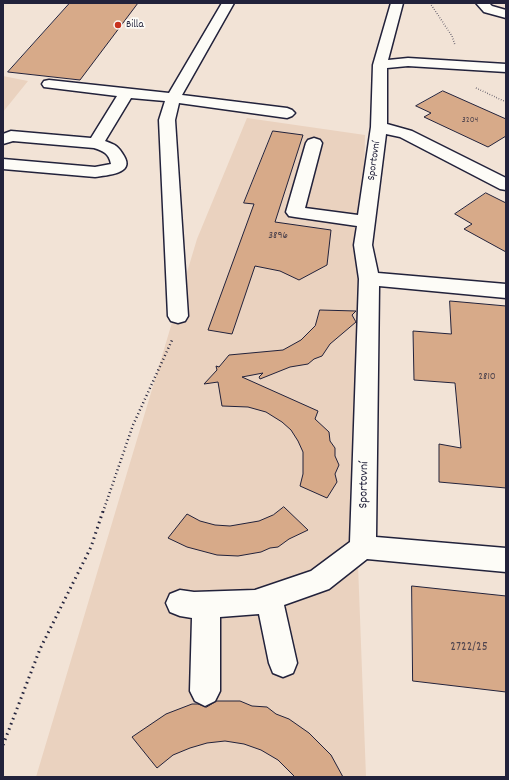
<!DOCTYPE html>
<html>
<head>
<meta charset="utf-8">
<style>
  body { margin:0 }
  #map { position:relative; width:509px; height:780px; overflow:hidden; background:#f2e3d6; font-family:Dekko,sans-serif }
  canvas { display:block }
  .frame { position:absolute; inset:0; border:4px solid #22223b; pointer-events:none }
</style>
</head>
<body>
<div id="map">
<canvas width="509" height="780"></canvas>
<div class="frame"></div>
</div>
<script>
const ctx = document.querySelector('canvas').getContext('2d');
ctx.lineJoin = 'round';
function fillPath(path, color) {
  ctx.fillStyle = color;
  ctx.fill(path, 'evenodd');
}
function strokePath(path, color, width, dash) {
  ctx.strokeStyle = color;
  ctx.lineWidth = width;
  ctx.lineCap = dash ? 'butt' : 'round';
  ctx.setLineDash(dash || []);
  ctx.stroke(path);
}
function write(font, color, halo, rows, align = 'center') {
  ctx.font = font + ' Dekko,sans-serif';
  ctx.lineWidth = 3.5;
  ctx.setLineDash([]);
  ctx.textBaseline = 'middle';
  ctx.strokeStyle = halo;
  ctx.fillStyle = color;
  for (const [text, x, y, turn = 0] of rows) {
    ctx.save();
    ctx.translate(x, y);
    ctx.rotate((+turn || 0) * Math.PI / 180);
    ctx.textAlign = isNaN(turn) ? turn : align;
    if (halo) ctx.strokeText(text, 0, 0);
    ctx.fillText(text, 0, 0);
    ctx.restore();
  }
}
fillPath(new Path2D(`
  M3,76L28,81L3,112Z
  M247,118L365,135L357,538L366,777H36L197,239Z`), '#ead2bf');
const building = new Path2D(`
  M70,3H138L80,80L8,72Z
  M443,91L506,119V136L488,147L424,117L431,113L416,106Z
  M273,131L303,135L275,222L331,230L327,265L299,280L280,271L255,266L232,334L208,330L254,204L244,203Z
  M486,193L506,203V252L464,229L472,224L455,214Z
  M450,301L506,306V488L439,482V444L461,448L455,383L414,380L413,331L451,334Z
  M320,310L356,311L352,315L356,322L330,344L322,356L314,359L308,364L290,367L260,379L259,377L263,373L242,377L318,411L315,419L329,432L330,441L335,448V456L339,465L335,474L337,482L327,498L300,486L303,474V452L298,441L291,430L282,422L266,412L248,407L222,406L218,382L204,384L217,370L216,366L219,367L229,355L283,350L301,340L315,326Z
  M284,507L308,530L289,539L278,547L270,548L261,552L238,556L217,555L187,547L168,538L187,514L200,521L215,525L230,526L259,521L273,515Z
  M412,586L506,596V692L413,681Z
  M217,701H240L252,706L267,707L276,714L289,719L309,733L331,755L343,777H295L278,760L261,750L244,744L225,741L207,743L190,748L173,755L157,768L132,737L166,714L192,704H198L206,707Z`);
fillPath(building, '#d7aa89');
strokePath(building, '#22223b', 1);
const minor = new Path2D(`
  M222,3H234L182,95L287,108L292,110L295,113L292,116L287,118L179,103L175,120L188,316L185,321L178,323L171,321L168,316L159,120L165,101L131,98L105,141C116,145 118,146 124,156C135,174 107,175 95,177L3,169V159L95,167L111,164C109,153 103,151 94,148L13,141L3,144V134L11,131L91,138L117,96L44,87L42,84L44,81L49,80L169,93Z
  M391,3H403L388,60L408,58L506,64V72L408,66L387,68V124L412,131L506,178V190L500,189L400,137L386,134L372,245L378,273L506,284V298L379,286L376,537L506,548V572L367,559L329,589L284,605L297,663L293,673L283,677L273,673L269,663L259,614L220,617V691L215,701L205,706L195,701L190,691L192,618L180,616L170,612L166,603L170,594L180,590L194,592L255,590L311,571L350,542L359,279L354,245L357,226L295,217L289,216L286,212L306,143L308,140L314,138L320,140L322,143L305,208L358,215L371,127L373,65Z
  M476,3H489L492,6L506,10V18L484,12Z`);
strokePath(minor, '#22223b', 3);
strokePath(new Path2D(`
  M430,3L452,36L455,45
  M476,88L506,102`), '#22223b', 1.5, [0.5, 2]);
strokePath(new Path2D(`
  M103,512L133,425L173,338`), '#22223b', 2.5, [1, 3]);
strokePath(new Path2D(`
  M3,745L40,649L91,547L103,511`), '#22223b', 3, [1.5, 4]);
fillPath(minor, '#fdfcf7');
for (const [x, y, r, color] of [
  [118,25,4,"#c8321e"]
]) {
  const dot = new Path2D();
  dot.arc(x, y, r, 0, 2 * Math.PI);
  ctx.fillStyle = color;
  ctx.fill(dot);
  strokePath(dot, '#fdfcf7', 1.5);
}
write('9px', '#4f444e', null, [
  ["3204",470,121]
]);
write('11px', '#22223b', '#fdfcf7', [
  ["Billa",126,25]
], 'left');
write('11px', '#22223b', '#fdfcf7', [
  ["Sportovní",375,161,-82]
]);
write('11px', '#4f444e', null, [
  ["3896",278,236],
  ["2810",487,377]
]);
write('13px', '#22223b', '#fdfcf7', [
  ["Sportovní",365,485,-89]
]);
write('13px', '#4f444e', null, [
  ["2722/25",469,648]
]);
</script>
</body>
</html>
